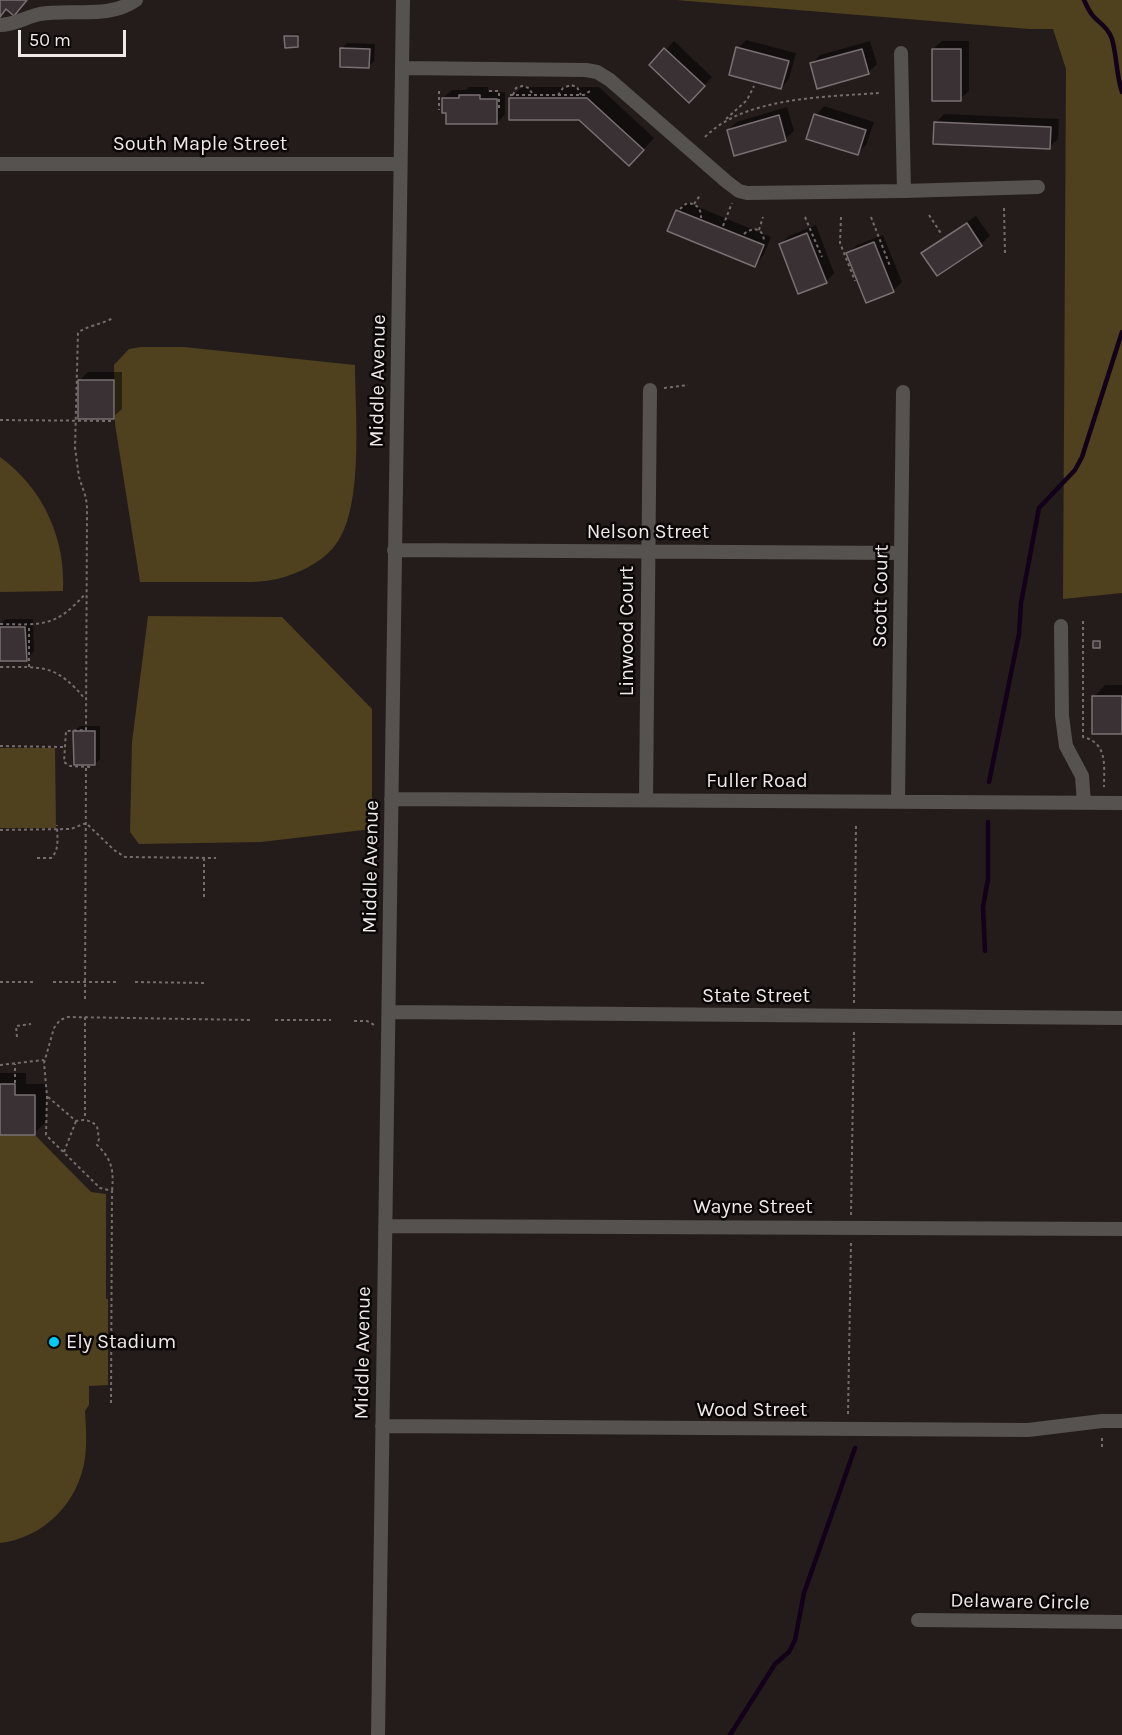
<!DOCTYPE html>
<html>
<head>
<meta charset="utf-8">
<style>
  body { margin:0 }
  #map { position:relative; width:1122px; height:1735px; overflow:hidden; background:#241c1b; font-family:Karla,sans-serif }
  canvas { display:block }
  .scale { position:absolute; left:18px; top:30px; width:108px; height:27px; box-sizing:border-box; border:3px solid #efe9e9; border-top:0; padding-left:8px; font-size:18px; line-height:21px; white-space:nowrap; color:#efe9e9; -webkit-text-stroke:4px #0b0707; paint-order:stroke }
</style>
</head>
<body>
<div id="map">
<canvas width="1122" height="1735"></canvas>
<div class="scale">50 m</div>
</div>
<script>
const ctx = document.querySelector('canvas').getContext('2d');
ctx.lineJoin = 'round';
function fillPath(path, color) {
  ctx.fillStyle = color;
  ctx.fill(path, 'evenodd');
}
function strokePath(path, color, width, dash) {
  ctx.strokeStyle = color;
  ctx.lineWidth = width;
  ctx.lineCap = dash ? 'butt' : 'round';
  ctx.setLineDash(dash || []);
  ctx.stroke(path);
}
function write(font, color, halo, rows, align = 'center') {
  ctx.font = font + ' Karla,sans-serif';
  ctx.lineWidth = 5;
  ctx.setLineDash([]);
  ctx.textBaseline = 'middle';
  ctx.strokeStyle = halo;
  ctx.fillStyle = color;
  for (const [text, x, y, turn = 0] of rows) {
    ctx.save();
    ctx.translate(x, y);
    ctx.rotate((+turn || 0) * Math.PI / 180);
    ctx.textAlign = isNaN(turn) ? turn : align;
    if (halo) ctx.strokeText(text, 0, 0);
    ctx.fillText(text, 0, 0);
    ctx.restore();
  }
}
fillPath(new Path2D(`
  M676,0H1122V593L1063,599L1066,69L1053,29H1029Z
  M141,347H184L355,365C355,412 365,513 333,548C319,564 297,574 277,579C261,583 243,582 227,582C198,582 169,582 140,582L115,424L114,365L129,349Z
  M0,457C43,488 66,539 63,591L0,592Z
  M148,616L282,617L372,709V829L261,842L139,844L130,832L132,742Z
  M0,748H55L56,828H0Z
  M0,1135H35L91,1192L106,1194V1299H108V1385L89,1386V1405L85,1411C86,1427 87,1443 85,1458C79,1502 44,1538 0,1543Z`), '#4f401e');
fillPath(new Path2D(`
  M299,34V44L297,46L286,37L288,35Z
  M746,40L796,53L789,79L781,88L738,48Z
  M674,41L712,77L689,101L651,65Z
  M870,41L877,64L868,73L811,64L820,55Z
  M942,41H969V91L960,99L933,49Z
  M347,43L375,44L374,61L369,66L342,48Z
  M469,87H488V92H505V114L497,123L443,98L452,90H466Z
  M522,87H599L654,138L640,153L579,118L510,98Z
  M824,106L874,122L866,145L857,154L816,115Z
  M787,107L794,131L785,139L728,130L737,122Z
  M944,114L1059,119L1058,139L1049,147L935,123Z
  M686,202L771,237L763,256L755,265L677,211Z
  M976,216L990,236L981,244L938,274L923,253L932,245Z
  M816,225L834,273L826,282L781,244L789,236Z
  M883,235L902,282L893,291L848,254L857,245Z
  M88,372H122V409L113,417L79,381Z
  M6,619H33L34,651L26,660L0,659V624Z
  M1105,685H1122V732L1094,697Z
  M80,726H100V759L95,764L75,731Z
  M0,1073H26V1084H46V1122L34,1133H0Z`), '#0007');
strokePath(new Path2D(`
  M1084,0C1087,6 1089,12 1094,17C1101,24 1108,28 1112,39C1117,56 1116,74 1122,92
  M989,782L1019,634L1021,603L1039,508L1075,470L1082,457L1122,332
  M985,951L983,907L988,879V822
  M730,1735L775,1664L789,1652L795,1640L804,1593L855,1448`), '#13001a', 4.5);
const building = new Path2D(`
  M0,0H27L14,16L6,9L0,17Z
  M284,36H298V47L285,48Z
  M736,47L789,61L781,89L729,75Z
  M340,48L370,49L369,68L340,67Z
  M664,48L705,86L689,103L649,65Z
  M862,49L869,74L817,89L810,63Z
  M932,49H961V101H932Z
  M459,95H480V99H497V124H446V113H442V98H459Z
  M509,98H587L644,150L629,166L579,120H509Z
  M814,114L866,130L858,155L806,139Z
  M779,115L786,141L734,156L727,130Z
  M934,122L1051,127L1050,149L933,144Z
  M676,210L764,245L755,267L667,231Z
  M967,223L982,246L937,276L921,253Z
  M807,233L827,283L798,294L779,244Z
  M874,242L894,292L866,303L846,253Z
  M78,380H114V419H78Z
  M0,627H25L27,661H0Z
  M1093,641H1100V648H1093Z
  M1092,696H1122V734H1092Z
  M73,731H95V765H74Z
  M0,1084H15V1095H35V1135H0Z`);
fillPath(building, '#393134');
strokePath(building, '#7a7074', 1.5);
strokePath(new Path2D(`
  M439,91V110
  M489,91H499V110
  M510,95H584L590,91
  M513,95L516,88L522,86L529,88L533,95
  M558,95L563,88L571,85L577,87L581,95
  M726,119L747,100L754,86
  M705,137C744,97 825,97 879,93
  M694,204L701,194
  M1004,208L1005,253
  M680,209L687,203C697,204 701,208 701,218
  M929,215L942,235
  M805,217L822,257
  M841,217L840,243L855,281
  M871,217L890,266
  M723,226L732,203
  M759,230L763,217
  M744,234C753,226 764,228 764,242
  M664,388L688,385
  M0,420L113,421
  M1083,621V737C1108,743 1104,766 1104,787
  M0,624C42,625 56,627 85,594
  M0,667C43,667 56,664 85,699
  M29,667V625
  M0,746L63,747
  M90,767L70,766L64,762L66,731L86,730L87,508L86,498L79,477L75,448L78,333C83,327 103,324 113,318
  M0,830L71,829L86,823L114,850L125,857L216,858
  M37,858H51C60,850 57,837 57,825
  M204,858V900
  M0,982H35
  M53,982H117
  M135,982L204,983
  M85,999L86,767
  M854,1003L856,823
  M85,1017V1119
  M275,1020H331
  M354,1021H367L374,1025
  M17,1037L16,1026L31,1024
  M0,1065L44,1060
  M15,1083V1064
  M48,1097L76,1121C85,1119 90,1120 97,1126L99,1139L97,1145C112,1159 114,1171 112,1191
  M64,1152L76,1121
  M851,1215L854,1029
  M111,1403L112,1191L100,1188L46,1135L47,1096L44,1063L54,1028L60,1020L68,1017L251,1020
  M848,1414L851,1243
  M1102,1447V1435`), '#756d6d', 2, [3, 3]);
strokePath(new Path2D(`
  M0,25C14,25 26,17 40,14C72,8 107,20 136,0
  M901,53L904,191
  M402,68L586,70L597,72L610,80L727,182L739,191L747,193L904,191L1038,187
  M0,164H400
  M394,550L901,553
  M1061,626L1062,716L1066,746L1082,776L1084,803
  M391,799L1122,803
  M646,800L650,390
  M898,801L903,392
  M389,1012L1122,1018
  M385,1226L1122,1229
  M382,1426L1028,1430L1102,1421H1122
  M918,1620L1122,1622
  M378,1735L403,0`), '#565250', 14);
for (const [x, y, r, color] of [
  [54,1342,6,"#00cbf9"]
]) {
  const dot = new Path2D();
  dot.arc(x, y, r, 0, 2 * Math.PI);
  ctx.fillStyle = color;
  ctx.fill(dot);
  strokePath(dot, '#0b0707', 2);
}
write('20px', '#efe9e9', '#0b0707', [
  ["South Maple Street",200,144],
  ["Middle Avenue",378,381,-89],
  ["Nelson Street",648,532],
  ["Scott Court",881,596,-89],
  ["Linwood Court",627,631,-90],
  ["Fuller Road",757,781],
  ["Middle Avenue",371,867,-89],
  ["State Street",756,996],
  ["Wayne Street",753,1207],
  ["Middle Avenue",363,1353,-89],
  ["Wood Street",752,1410],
  ["Delaware Circle",1020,1602,1]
]);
write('20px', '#efe9e9', '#0b0707', [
  ["Ely Stadium",66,1342]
], 'left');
</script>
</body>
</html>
